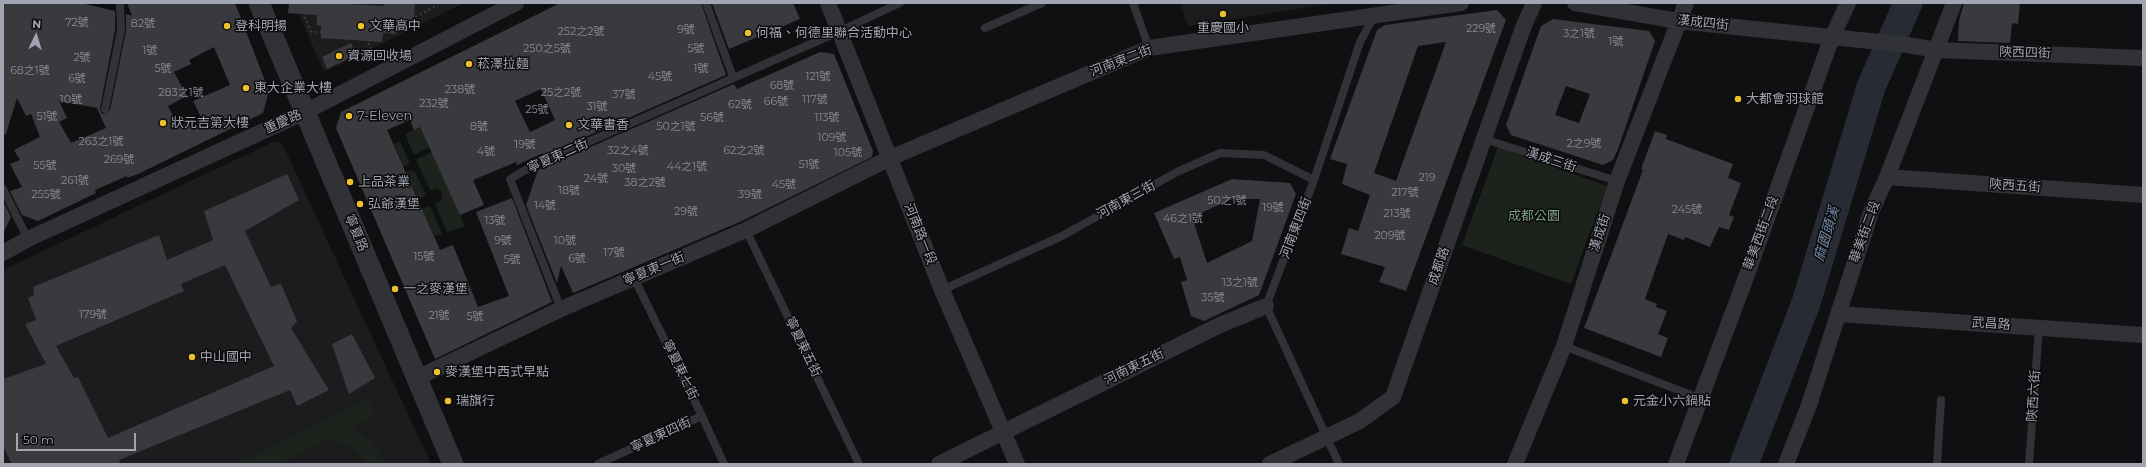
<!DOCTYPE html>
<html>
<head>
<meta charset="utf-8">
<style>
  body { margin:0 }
  #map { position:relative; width:2146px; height:467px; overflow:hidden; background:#100f11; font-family:Montserrat,sans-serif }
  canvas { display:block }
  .frame { position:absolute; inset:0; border:4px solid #a1a4b1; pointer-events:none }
  .north { position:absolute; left:16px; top:16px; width:40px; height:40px; -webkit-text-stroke:3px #0b0b0c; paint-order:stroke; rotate:4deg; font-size:11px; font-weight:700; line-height:16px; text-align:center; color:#a1a4b1 }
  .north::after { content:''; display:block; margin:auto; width:14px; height:18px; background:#a1a4b1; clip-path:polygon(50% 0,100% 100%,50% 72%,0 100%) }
  .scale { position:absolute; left:16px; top:433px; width:120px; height:18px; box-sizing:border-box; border:2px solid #a1a4b1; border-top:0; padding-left:5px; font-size:12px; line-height:14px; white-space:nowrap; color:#a1a4b1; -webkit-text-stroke:3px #0b0b0c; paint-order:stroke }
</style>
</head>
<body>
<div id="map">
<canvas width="2146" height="467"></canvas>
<div class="frame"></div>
<div class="north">N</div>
<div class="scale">50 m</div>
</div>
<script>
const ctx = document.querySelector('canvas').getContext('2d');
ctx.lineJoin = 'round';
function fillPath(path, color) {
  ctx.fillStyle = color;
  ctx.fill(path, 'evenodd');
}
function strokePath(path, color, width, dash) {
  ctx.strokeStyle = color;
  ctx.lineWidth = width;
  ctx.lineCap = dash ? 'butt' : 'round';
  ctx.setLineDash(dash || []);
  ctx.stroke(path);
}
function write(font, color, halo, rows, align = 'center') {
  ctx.font = font + ' Montserrat,"Noto Sans TC",sans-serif';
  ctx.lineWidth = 3;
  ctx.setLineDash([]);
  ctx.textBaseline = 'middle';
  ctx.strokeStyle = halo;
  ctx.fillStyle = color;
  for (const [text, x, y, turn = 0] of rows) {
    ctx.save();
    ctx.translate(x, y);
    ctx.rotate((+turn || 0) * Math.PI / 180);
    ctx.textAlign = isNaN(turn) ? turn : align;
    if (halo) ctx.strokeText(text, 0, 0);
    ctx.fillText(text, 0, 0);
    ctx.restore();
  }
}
fillPath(new Path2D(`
  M294,3H464L324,72Z
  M1180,3H1336L1188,26Z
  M273,142L282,143L431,464H3V270Z`), '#1c1c1e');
fillPath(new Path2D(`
  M420,127L430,147L414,155L405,134Z
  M400,141L410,164L403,166L394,144Z
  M1498,147L1607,186L1571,284L1462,245Z
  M432,152L465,226L447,232L435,204L441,200L442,193L437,189L430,190L416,160Z
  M414,170L426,195L418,199L406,172Z
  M430,206L442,234L434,236L422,209Z
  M368,399L376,414L351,428L371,442L386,464H368L354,449L337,441L327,440L279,464H237Z`), '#1c231d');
strokePath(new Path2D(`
  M1744,464L1806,303L1871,87L1908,3`), '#272c34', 29);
fillPath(new Path2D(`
  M3,3H81L115,11V30L100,108L101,113L104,114L110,110L126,31V14L132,16L127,3H235L269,91L263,113L138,174L127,178V176L95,190L96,193L38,221L22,215L10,191L22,187L10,164L20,160L14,150L40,137L31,114L26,116L17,98L6,134H3ZM214,47L230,85L193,101L201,117L179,127L168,106L187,96L174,72L191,64L189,60ZM59,101L97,108L106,128L71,143L59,122L67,118Z
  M289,3H331L384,6V3H415L414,23L398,22L397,34L383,33L382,42L321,38V26L317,25V15L288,13Z
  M560,3H701L726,75L542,156L543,153L517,165L516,162L473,180L484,205L460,215L420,127L414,130L410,120L387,130L440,250L453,245L478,307L509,296L476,212L512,198L552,302L435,359L336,128L341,112ZM541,89L555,120L530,132L515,101Z
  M712,3H793L800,19L729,49Z
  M1964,3H2020L2018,24L2012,23L2010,43L1958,41L1959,20Z
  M1497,10L1506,20L1406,291L1379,282L1385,267L1341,254L1349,228L1358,231L1370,195L1342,184L1347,164L1330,159L1377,30L1385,25ZM1446,42L1396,181L1374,173L1418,46Z
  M1553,19L1649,31L1655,41L1618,149L1613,160L1603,165L1511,135L1506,125L1541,26ZM1566,86L1590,94L1579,123L1555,115Z
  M351,43L356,55L327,69L322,57Z
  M820,52L834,54L873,151L872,157L742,221L573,293L561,266L557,283L526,205L538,170L734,84L737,89Z
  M1655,131L1667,135L1666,139L1733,164L1728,178L1741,183L1729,215L1734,217L1729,230L1719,227L1710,247L1685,237L1684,240L1668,234L1645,299L1657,304L1656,307L1667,311L1658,334L1668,338L1661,357L1584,328L1643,170L1641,169Z
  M287,174L299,200L245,231L271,287L281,284L297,321L291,328L329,390L297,406L290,390L119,460L121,464H12L3,446V379L46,364L25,324L36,320L28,298L34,295L33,287L159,235L167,260L213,240L204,211ZM225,265L274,366L108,438L78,377L74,378L56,346L184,291L181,284Z
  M1232,179L1290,183L1296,194L1259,295L1204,321L1191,316L1181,282L1187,280L1180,257L1174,259L1154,213ZM1232,199H1260L1252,241L1207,263L1192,217Z
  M3,201L11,217L3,234Z
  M352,334L375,378L349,394L332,344Z`), '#3a393e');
strokePath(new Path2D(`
  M299,3L311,32L379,35L438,5
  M364,34L373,53
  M747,84L771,138
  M660,121L676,157`), '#37383d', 2.5, [2, 3]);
strokePath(new Path2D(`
  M706,3L733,77
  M1133,3L1149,48
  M985,28L1042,3
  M105,109L121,30L120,5
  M1484,139L1617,181
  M3,189L28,239
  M746,230L859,464
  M634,278L702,416L724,464
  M942,290L1062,236L1177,172L1220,153L1264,155L1314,180
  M561,309L510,179L529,168L838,32L900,3
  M1564,346L1699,398
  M598,464L702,416
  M1339,464L1266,306L1314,180L1360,42L1374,16
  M1937,464L1941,400
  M2029,464L2039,327`), '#313136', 8);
strokePath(new Path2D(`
  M828,3L942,290L1017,464
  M1575,3L1678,21L1908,45L1937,50L2143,58
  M1887,177L2143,195
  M3,253L28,239L305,112L516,3
  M1839,314L2143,335
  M417,378L561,309L746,230L890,158L1149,48L1461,3
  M939,464L1220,325L1266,306
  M1270,464L1360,421L1393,397L1523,28L1534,3
  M1515,464L1564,346L1617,181L1686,3
  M1676,464L1745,280L1832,37L1848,3
  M1786,464L1809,405L1871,212L1887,177L1954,3`), '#313136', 16);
strokePath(new Path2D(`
  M259,3L453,464`), '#313136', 21);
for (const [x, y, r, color] of [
  [1223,14,4,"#edc12c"],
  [227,26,4,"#edc12c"],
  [361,26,4,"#edc12c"],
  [748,33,4,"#edc12c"],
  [339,56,4,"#edc12c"],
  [469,64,4,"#edc12c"],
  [246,88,4,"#edc12c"],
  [1738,99,4,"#edc12c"],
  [349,116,4,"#edc12c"],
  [163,123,4,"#edc12c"],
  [569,125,4,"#edc12c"],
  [350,182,4,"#edc12c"],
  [360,204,4,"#edc12c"],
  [395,289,4,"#edc12c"],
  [192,357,4,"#edc12c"],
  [437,372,4,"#edc12c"],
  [448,401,4,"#edc12c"],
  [1625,401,4,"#edc12c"]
]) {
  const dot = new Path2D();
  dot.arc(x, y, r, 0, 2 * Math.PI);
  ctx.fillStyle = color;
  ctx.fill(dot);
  strokePath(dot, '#0b0b0c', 1.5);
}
write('11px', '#878994', null, [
  ["72號",77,23],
  ["82號",143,24],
  ["229號",1481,29],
  ["9號",686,30],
  ["252之2號",581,32],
  ["3之1號",1579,34],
  ["1號",1616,42],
  ["250之5號",547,49],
  ["5號",696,49],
  ["1號",150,51],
  ["2號",82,58],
  ["5號",163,69],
  ["1號",701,69],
  ["68之1號",30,71],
  ["45號",660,77],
  ["121號",818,77],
  ["6號",77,79],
  ["68號",782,86],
  ["238號",460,90],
  ["283之1號",181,93],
  ["25之2號",561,93],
  ["37號",624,95],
  ["10號",71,100],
  ["117號",815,100],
  ["66號",776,102],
  ["232號",434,104],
  ["62號",740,105],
  ["31號",597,107],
  ["25號",537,110],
  ["51號",47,117],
  ["56號",712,118],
  ["113號",827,118],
  ["8號",479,127],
  ["50之1號",676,127],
  ["109號",832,138],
  ["263之1號",101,142],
  ["2之9號",1584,144],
  ["19號",525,145],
  ["32之4號",628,151],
  ["62之2號",744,151],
  ["4號",486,152],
  ["105號",848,153],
  ["269號",119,160],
  ["51號",809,165],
  ["55號",45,166],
  ["44之1號",687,167],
  ["30號",624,169],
  ["219",1427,178],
  ["24號",596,179],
  ["261號",75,181],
  ["38之2號",645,183],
  ["45號",784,185],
  ["18號",569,191],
  ["217號",1405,193],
  ["255號",46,195],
  ["39號",750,195],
  ["50之1號",1227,201],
  ["14號",545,206],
  ["19號",1273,208],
  ["245號",1687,210],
  ["29號",686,212],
  ["213號",1397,214],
  ["46之1號",1183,219],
  ["13號",495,221],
  ["209號",1390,236],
  ["9號",503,241],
  ["10號",565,241],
  ["17號",614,253],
  ["15號",424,257],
  ["6號",577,259],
  ["5號",512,260],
  ["13之1號",1240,283],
  ["35號",1213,298],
  ["179號",93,315],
  ["21號",439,316],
  ["5號",475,317]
]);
write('13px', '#a1a4b1', '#0b0b0c', [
  ["漢成四街",1703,23,6],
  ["陝西四街",2025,53,2],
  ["河南東二街",1121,61,-21],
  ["重慶路",283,122,-24],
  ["寧夏東二街",558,156,-24],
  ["漢成三街",1551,160,18],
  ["陝西五街",2015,186,4],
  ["河南東三街",1126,200,-29],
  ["河南東四街",1296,228,-69],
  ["華美街二段",1865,232,-70],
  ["寧夏路",356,233,67],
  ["漢成街",1600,233,-72],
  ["華美西街二段",1761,233,-70],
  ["河南路一段",920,234,68],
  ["成都路",1439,266,-71],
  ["寧夏東一街",654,269,-23],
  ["武昌路",1991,324,4],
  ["寧夏東五街",803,347,64],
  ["河南東五街",1134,367,-26],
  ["寧夏東七街",680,370,64],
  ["陝西六街",2034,396,-86],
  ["寧夏東四街",661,435,-25]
]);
write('13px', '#a1a4b1', '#0b0b0c', [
  ["登科明揚",235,26],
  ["文華高中",369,26],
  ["重慶國小",1223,28,"center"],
  ["何福、何德里聯合活動中心",756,33],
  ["資源回收場",347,56],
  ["菘澤拉麵",477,64],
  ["東大企業大樓",254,88],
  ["大都會羽球館",1746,99],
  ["7-Eleven",357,116],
  ["狀元吉第大樓",171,123],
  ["文華書香",577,125],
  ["上品茶業",358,182],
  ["弘爺漢堡",368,204],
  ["一之麥漢堡",403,289],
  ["中山國中",200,357],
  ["麥漢堡中西式早點",445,372],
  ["瑞旗行",456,401],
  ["元金小六鍋貼",1633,401]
], 'left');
write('13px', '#789c7e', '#0b0b0c', [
  ["成都公園",1534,216]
]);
write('italic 14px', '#788ead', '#0b0b0c', [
  ["麻園頭溪",1827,234,-73]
]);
</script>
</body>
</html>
